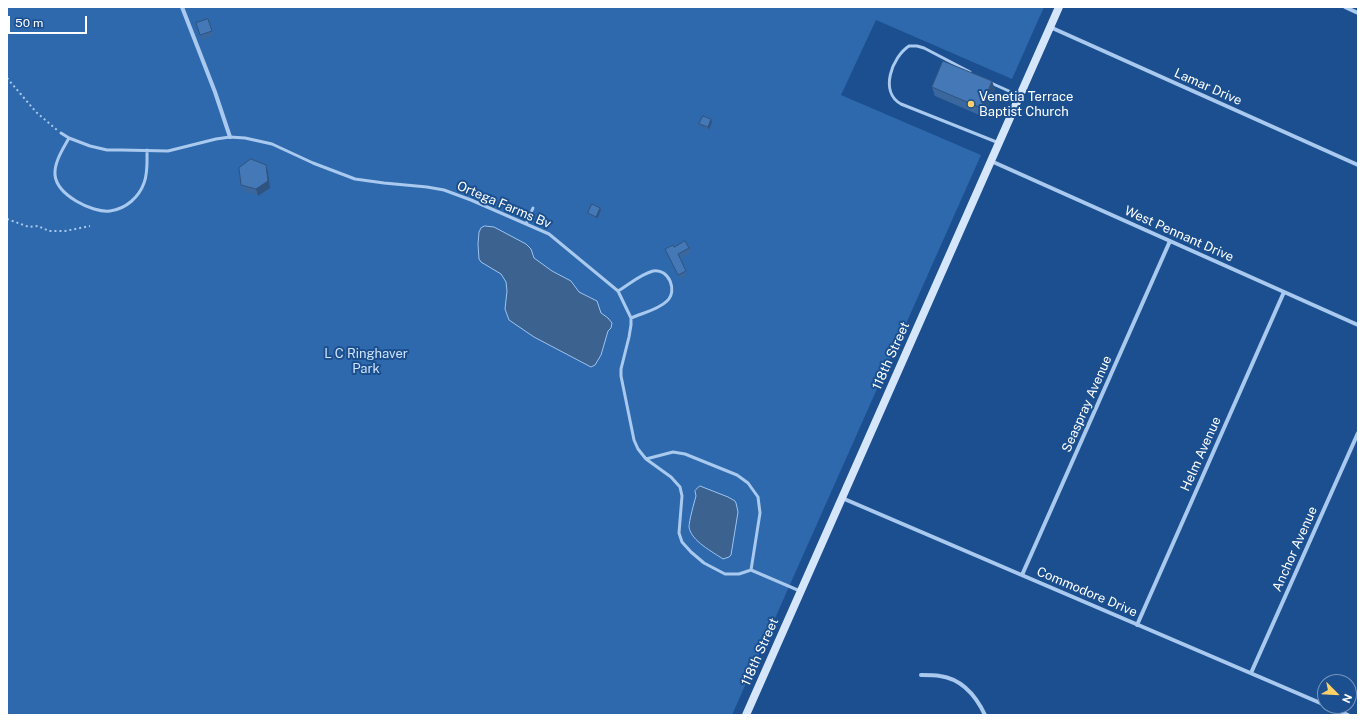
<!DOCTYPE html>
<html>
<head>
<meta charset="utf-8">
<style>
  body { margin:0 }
  #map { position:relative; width:1365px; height:722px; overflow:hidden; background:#1b4f8f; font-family:"Public Sans",sans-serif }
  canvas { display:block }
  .frame { position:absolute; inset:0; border:8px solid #fff; pointer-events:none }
  .north { position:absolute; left:1317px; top:674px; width:40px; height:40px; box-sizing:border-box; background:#1b4f8f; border:1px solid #7695bc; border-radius:50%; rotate:114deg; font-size:11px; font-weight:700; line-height:16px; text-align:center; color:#fff }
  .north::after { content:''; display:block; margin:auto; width:14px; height:18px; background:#ffd166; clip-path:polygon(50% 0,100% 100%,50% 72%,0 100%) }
  .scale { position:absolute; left:8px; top:16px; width:79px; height:18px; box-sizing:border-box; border:2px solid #fff; border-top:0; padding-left:5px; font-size:12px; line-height:14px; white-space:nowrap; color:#fff; -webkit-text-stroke:3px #1b4f8f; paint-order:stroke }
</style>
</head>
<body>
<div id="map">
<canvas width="1365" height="722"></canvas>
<div class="frame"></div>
<div class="north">N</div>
<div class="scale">50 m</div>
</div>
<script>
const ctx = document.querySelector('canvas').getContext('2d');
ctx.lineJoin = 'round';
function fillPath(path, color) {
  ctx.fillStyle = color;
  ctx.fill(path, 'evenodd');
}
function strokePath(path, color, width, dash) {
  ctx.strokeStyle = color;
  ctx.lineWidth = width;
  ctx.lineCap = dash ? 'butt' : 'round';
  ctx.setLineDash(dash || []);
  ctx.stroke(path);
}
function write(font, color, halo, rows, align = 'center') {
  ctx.font = font + ' "Public Sans",sans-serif';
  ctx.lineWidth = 4;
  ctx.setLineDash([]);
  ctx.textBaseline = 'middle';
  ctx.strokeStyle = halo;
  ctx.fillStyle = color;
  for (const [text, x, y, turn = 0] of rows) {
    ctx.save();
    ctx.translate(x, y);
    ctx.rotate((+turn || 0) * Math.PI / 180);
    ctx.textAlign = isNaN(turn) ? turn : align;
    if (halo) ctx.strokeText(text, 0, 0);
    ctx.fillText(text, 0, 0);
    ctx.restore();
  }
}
fillPath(new Path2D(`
  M7,7H1044L1012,79L876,20L841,95L981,155L732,715H7Z`), '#2e69ad');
const water = new Path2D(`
  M485,226L494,227L526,244L531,249L534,258L552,271L571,281L579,292L597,301L601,313L608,318L612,323L611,328L608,331L601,355L595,365L591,367L534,337L509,320L505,309L507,291L506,282L501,274L481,262L479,259L478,244L479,232L481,228Z
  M700,486L728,497L735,501L736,503L738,512L731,555L729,557L723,559C713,552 691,541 689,527C689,521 694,503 696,496L695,491Z`);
fillPath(water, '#3c6290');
strokePath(water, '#9cc4f0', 1);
strokePath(new Path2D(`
  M7,78L36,112L57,130
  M7,219L29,227L38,226L49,231H65L90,226`), '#a9c9ee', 2, [2, 3]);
strokePath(new Path2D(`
  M970,72L924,48L917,46H909C892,57 879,92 901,104L999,143
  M991,83L1020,96
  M61,133L69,138L90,146L107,150H121L168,151L216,139L230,137L245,138L272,144L313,163L355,179L384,183L427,187L444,190L471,200L549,234L618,291L631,318V325L629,337L621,369V376L634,440L638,449L646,459L671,477L680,487L682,496L679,533L682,542L691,552L704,563L725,574H739L751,570L800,591
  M69,138C63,149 54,162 55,175C57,195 92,213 110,211C126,209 139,197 144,183C148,173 147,161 147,150
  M526,224L533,208
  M618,291C628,285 641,274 653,271C669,268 678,291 667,301C658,310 642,313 631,318
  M646,459L673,452L685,454L737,475L748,483L758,497L760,513L751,570`), '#a9c9ee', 3);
strokePath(new Path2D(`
  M182,7L215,92L230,137
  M1345,7L1358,13
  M1050,27L1358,165
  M991,161L1358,325
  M842,498L1325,705
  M1022,575L1170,241
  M1137,625L1284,292
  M1251,673L1358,433
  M921,675C927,675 934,675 940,676C962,679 976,696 985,715
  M1327,706L1348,715`), '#a9c9ee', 4);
strokePath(new Path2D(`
  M746,715L1059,7`), '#d6e6fa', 8);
fillPath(new Path2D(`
  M208,19L214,35L202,40L196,23Z
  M992,81L995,90L984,117L935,96L932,87Z
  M712,122L709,130L700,126L699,124Z
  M266,165L268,172L270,188L258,196L244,191L241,185Z
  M600,208L601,210L597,219L589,215L588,213Z
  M674,247L689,248L691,253L680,258L687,275L680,279L665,249Z`), '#3a679d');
fillPath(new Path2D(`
  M992,81L995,90L984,117L981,108Z
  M711,119L712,122L709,130L708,127Z
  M266,165L268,172L270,188L258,196L256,189Z
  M600,208L601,210L597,219L596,217Z`), '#305480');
const building = new Path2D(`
  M208,19L212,31L200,35L196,23Z
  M943,61L992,81L981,108L932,87Z
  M703,116L711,119L708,127L699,124Z
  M251,159L266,165L268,181L256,189L241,185L239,168Z
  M592,204L600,208L596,217L588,213Z
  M685,241L689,248L678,254L686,271L678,275L665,249L673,245L674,247Z`);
fillPath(building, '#4478b7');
strokePath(building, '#305480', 1);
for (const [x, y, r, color] of [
  [971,104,4,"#ffd166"]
]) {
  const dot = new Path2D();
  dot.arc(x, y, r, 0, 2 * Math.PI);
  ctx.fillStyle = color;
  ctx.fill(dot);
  strokePath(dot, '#1b4f8f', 1.5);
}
write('13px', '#fff', '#1b4f8f', [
  ["Lamar Drive",1208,87,24],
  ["Ortega Farms Bv",504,205,23],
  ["West Pennant Drive",1179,234,24],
  ["118th Street",891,356,-66],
  ["Seaspray Avenue",1087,404,-66],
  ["Helm Avenue",1201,454,-66],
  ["Anchor Avenue",1295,549,-66],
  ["Commodore Drive",1087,592,23],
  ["118th Street",760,652,-66]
]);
write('13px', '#fff', '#1b4f8f', [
  ["Venetia Terrace",979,97],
  ["Baptist Church",979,112]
], 'left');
write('13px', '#cfe3fa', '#1b4f8f', [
  ["L C Ringhaver",366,354],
  ["Park",366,369]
]);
</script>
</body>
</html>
